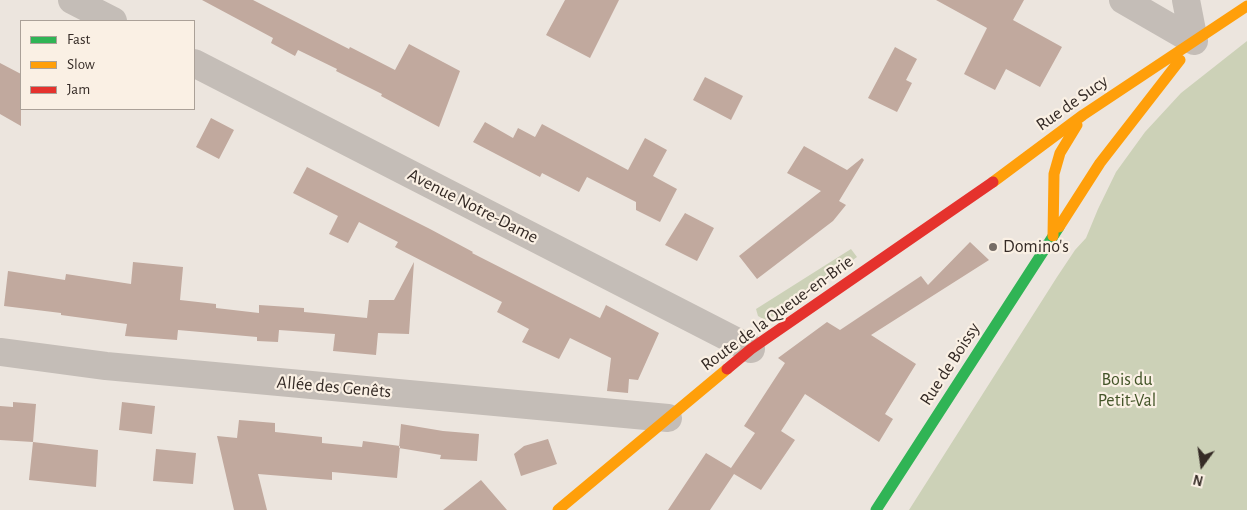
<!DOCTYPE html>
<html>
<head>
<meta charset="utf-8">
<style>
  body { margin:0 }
  #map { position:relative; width:1247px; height:510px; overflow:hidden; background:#ece5de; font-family:"Alegreya Sans",sans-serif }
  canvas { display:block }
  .legend { position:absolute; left:20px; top:20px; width:175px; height:90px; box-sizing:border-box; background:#faf0e4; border:1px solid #aba198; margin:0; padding:6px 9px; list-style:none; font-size:15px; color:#352b26 }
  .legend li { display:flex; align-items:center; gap:10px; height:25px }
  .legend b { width:25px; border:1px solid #aba198 }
  .north { position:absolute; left:1177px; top:440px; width:50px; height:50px; -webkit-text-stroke:4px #faf0e4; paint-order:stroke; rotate:194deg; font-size:14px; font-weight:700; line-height:20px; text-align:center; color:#352b26 }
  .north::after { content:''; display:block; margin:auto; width:18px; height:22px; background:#352b26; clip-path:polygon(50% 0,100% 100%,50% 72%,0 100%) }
</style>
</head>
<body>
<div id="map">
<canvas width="1247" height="510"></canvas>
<ul class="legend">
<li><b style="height:6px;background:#30b455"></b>Fast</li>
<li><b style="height:6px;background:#ff9f0a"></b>Slow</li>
<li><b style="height:6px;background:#e5322d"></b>Jam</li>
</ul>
<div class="north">N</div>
</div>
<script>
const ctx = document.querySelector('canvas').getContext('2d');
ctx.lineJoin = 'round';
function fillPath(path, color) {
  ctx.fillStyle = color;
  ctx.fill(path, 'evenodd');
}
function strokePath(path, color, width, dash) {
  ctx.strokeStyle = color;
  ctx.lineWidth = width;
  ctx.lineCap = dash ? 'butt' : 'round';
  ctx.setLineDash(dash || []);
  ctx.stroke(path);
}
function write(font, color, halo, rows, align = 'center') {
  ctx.font = font + ' "Alegreya Sans",sans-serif';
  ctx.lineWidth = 4.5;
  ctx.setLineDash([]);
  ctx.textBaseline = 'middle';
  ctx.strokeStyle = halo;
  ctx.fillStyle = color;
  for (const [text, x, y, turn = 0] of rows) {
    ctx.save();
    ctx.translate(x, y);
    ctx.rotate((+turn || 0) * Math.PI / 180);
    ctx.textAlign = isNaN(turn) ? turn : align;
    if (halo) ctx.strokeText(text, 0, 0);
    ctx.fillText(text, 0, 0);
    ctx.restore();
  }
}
fillPath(new Path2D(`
  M1247,41V510H909L1057,277L1075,250L1086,238L1098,209L1116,172L1145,132L1181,93Z
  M851,249L857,257L778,314L765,320L758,316L756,309Z`), '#ccd1b7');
fillPath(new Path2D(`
  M202,0H253L349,49L350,47L395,70L409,44L460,71L439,127L381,96L382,94L336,71L337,69L298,50L295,56L271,43L273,38Z
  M565,0H619L590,58L546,35Z
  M936,0H1024L1013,20L1062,47L1040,87L1006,69L995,90L964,74L987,28Z
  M895,47L917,59L906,80L912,83L897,112L868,98Z
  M0,63L21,74V126L0,114Z
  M705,77L743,96L731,120L693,100Z
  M211,118L234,130L219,159L196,147Z
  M485,122L513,138L518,128L535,137L542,124L628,170L645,138L667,150L653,176L677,189L660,222L636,210V202L587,177L579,192L542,173L540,177L473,142Z
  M804,146L847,170L862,158L864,160L839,201L846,205L833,221L757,279L739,256L821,191L787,173Z
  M307,167L430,229L473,252L472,253L600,318L606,305L659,333L638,380L629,379L628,393L607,391L611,358L570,338L559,359L522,342L529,329L497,312L502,302L395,247L398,242L359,222L348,243L329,234L338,216L293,193Z
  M685,213L714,228L697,261L665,245Z
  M970,242L989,260L871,335L916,364L885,414L893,419L879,442L805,394L781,431L795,440L761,490L734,474L710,510H668L706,453L731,468L755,433L744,426L785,363L778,358L827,322L840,330L921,276L928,285Z
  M133,262L183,267L180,300L216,304V308L259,313V305L304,308V312L367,318L369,300H394L414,262L409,334L378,333L376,355L333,351L335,334L279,330L278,342L257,341V337L178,330L177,340L125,336L127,324L61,315V313L4,306L8,271L65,280L66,274L131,284Z
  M13,402L36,404L33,442L0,440V406L13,407Z
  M122,402L155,406L152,434L119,430Z
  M239,420L275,423V432L322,437V443L362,447L363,441L400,446L397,478L332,472V480L258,474L267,510H234L217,436L237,438Z
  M401,424L443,431L479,434L477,461L440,459L441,455L399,448Z
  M548,439L557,464L521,476L514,454L524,446Z
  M33,442L98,450L96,487L29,480Z
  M156,449L196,453L193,484L153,481Z
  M481,480L507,510H443Z`), '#c1a99e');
strokePath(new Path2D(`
  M72,0L113,21
  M1123,0L1194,41
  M1186,0L1194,41
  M194,63L751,349
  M0,352L106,366L668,418`), '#c4bdb7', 28);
strokePath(new Path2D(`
  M876,510L1059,227`), '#30b455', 11);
strokePath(new Path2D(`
  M993,182L1083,115L1247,6
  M1059,227L1100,163L1180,60
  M1053,236L1054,174L1060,153L1077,125
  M558,510L727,369`), '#ff9f0a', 11);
strokePath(new Path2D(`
  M727,369L751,349L993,182`), '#e5322d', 11);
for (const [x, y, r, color] of [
  [993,247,5,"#756c66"]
]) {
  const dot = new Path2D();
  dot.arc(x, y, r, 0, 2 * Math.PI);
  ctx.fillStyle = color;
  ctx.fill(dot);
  strokePath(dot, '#faf0e4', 2);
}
write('18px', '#352b26', '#faf0e4', [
  ["Rue de Sucy",1072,103,-35],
  ["Avenue Notre-Dame",473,206,27],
  ["Route de la Queue-en-Brie",777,313,-36],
  ["Rue de Boissy",950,364,-57],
  ["Allée des Genêts",334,387,5]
]);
write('18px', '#352b26', '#faf0e4', [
  ["Domino's",1003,247]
], 'left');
write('18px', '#435428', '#faf0e4', [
  ["Bois du",1127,380],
  ["Petit-Val",1127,401]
]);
</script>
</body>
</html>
